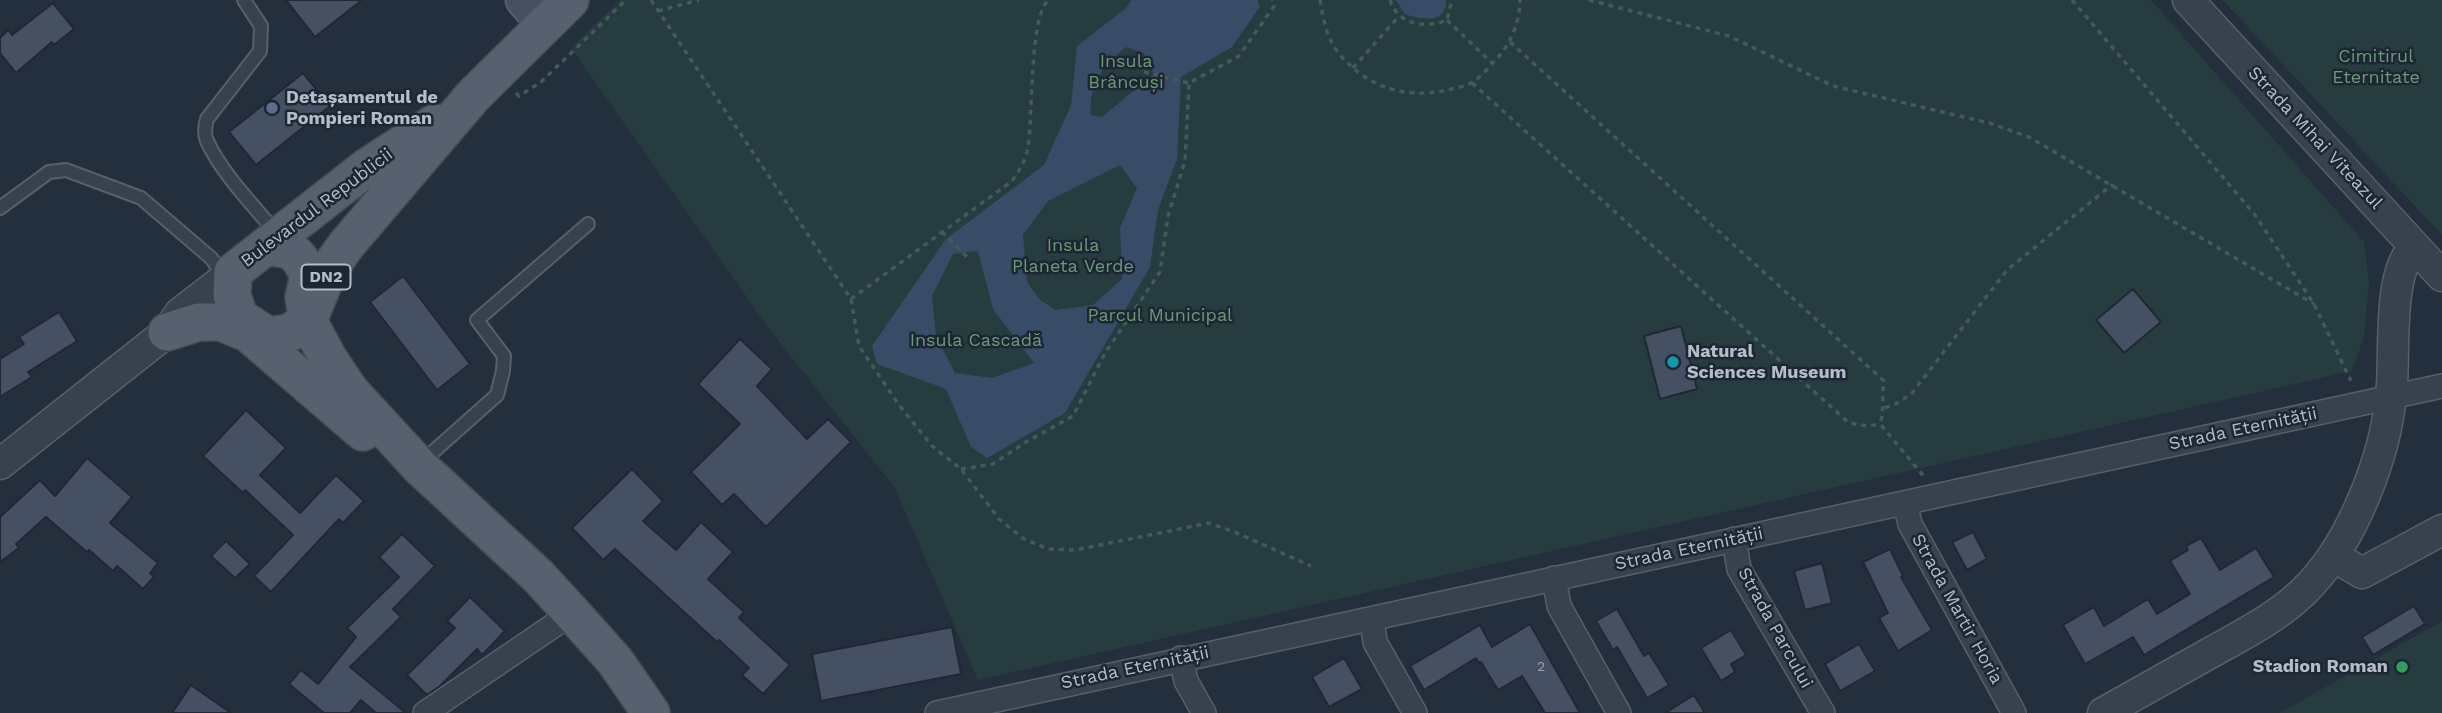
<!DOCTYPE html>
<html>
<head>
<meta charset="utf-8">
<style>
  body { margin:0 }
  canvas { display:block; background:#242f3e }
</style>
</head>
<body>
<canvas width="2442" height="713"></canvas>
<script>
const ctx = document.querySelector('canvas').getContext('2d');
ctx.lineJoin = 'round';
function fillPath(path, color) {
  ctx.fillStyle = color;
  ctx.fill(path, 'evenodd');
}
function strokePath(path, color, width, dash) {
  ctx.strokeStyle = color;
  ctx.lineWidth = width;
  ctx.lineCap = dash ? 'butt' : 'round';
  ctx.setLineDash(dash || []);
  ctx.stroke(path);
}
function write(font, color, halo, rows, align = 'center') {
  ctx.font = font + ' "Work Sans",sans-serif';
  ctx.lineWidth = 5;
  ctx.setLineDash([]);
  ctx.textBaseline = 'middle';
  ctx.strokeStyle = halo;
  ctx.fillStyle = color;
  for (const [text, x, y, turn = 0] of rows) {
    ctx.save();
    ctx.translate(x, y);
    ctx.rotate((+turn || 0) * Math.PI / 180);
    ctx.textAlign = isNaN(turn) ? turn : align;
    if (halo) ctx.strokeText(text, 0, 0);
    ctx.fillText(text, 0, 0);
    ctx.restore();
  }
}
fillPath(new Path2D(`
  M620,0H2151L2364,242L2369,282L2364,337L2352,371L978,680L895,488L770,330L571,48Z
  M2223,0H2442V235Z
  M2442,621V713H2280Z`), '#263c3f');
fillPath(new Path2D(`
  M1132,0H1257L1260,6L1232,47L1181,77L1177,159L1158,210L1150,267L1065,413L987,458L971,447L946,389L877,364L872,346L946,239L1044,165L1071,105L1077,46L1125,9ZM1126,47L1143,53L1154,74L1102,117L1091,115C1088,85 1103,65 1126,47ZM1120,165L1137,188L1120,228L1122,279L1093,305L1056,310L1040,300L1027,282L1023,235L1048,201ZM978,251L993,309L1034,363L992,378L955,373L936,336L932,296L953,254Z
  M1396,0H1446C1447,24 1421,20 1405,14Z`), '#394c67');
const building = new Path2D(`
  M286,0H362L315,37Z
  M53,3L74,29L54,45L52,42L16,73L0,53V38L8,30L12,35Z
  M303,73L330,106L256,165L229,132Z
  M403,276L470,364L437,390L370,302Z
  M2133,289L2161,322L2124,353L2096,320Z
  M59,312L77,341L28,372L32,377L0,397V359L24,344L19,337Z
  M1681,326L1697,389L1660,399L1644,336Z
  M740,339L772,369L757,386L807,439L828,419L851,442L766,527L734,494L722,505L691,472L740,424L698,384Z
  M246,410L286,448L260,475L300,513L336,475L364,501L343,523L339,519L271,592L254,576L293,535L245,490L243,493L203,456Z
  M87,458L132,497L110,523L158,563L150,573L154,577L143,589L117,566L113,571L89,550L87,552L46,517L16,544L19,548L0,562V517L40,480L55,496Z
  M632,469L663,501L643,521L676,550L701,522L733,552L708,579L744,612L739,618L790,665L763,694L742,675L749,668L719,640L717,642L615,549L603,560L572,528Z
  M1973,532L1987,559L1967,570L1952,542Z
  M402,534L435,566L393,609L401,617L350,667L406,713H376L361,700L350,713H324L289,684L301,670L318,684L356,637L347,628L399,577L379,557Z
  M2201,538L2220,570L2256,548L2274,577L2144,655L2133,637L2085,664L2063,625L2094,607L2104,626L2148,599L2157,614L2190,594L2170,561L2188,550L2186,546Z
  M226,541L250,564L235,578L211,556Z
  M1890,549L1903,576L1901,577L1932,630L1898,651L1879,618L1888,613L1863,562Z
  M1822,563L1832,603L1805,610L1794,571Z
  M470,597L505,631L482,655L477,649L440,686L427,695L407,675L455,628L447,621Z
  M2414,606L2425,624L2373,655L2362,637Z
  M1617,609L1644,656L1649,653L1669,685L1647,698L1617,647L1613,650L1596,621Z
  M1530,624L1580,713H1545L1522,676L1498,690L1481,662L1479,663L1476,658L1424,690L1410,666L1480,625L1492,647Z
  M952,627L961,674L821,701L812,654Z
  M1731,630L1746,655L1731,664L1735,672L1721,681L1701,648Z
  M1859,644L1875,671L1840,691L1825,664Z
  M1344,658L1362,689L1329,707L1312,677Z
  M191,685L231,713H172Z
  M1694,695L1705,713H1665Z`);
fillPath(building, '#455162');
strokePath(building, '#1f2835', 2);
const service = new Path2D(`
  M244,0L261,26L260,51L207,119C205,126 204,134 207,141C222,174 255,207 278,235
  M0,208L49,172L66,170L141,198L211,258L225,277
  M423,464L434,451L497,395L503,371L504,356L477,320L588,224`);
const minor = new Path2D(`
  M1905,503L1910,524L2014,713
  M1734,539L1739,569L1823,713
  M1554,578L1559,606L1619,713
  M1372,619L1375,642L1415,713
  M1181,658L1186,681L1204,713
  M425,713L572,613
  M937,713L2442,386`);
const tertiary = new Path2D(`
  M2188,0L2442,276
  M0,464L167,332L180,313L233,272
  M2333,556L2362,573L2442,530
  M2103,713C2138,693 2174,673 2210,653C2244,634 2284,614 2311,584C2353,539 2385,457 2391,396C2396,357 2386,272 2415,247`);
const secondary = new Path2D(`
  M523,0L545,25`);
const primary = new Path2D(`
  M570,0L473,96L347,244L329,269L308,321L328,358L350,391L420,467L538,576L572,613L615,661L651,713
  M265,247C293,248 297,251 309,276L304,297L308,321L289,333L268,336L239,317L232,295L233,272L367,167L435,123
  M167,332L199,322H221L248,333L363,432`);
strokePath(service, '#565f6c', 16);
strokePath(minor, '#565f6c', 26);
strokePath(tertiary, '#565f6c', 33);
strokePath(secondary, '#565f6c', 37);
strokePath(primary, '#414a57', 40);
strokePath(new Path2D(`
  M651,0L851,299L859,346L899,405L932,446L961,469L999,519L1024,539L1048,549L1075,550L1209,523L1237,533L1311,566
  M1320,0C1323,18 1326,36 1337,51C1364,86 1405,100 1447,90C1455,88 1466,86 1473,82C1483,75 1492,64 1500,55C1512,40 1520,20 1520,0
  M1390,0C1398,25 1425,29 1447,20L1452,0
  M1589,0L1729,36L1833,86L1989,123L2029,137L2314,304
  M2072,0L2255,215L2314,304L2351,381
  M658,11L699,0
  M1447,20L1493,64
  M1510,42L1884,381C1881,397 1885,408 1880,424L1922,474L1923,480
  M1353,68L1399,16
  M1144,72L1189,83
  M1472,83L1849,423L1867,426L1880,424
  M516,93L519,96L541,82L626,0
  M942,232L970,260
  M851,299L1012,181C1019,171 1026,160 1028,147C1033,119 1029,14 1049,0
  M1885,408L1900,402L1912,393L2007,270L2113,184
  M961,469L993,464L1026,442L1073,416L1105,353L1160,272L1168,216L1185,161L1189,83L1239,56L1274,6L1272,0`), '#44595c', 3.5, [5, 5]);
strokePath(service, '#38414e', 12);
strokePath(minor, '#38414e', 23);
strokePath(tertiary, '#38414e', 30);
strokePath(secondary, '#465061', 33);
strokePath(primary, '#56606e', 37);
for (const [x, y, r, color] of [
  [272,108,7,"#5c6f8a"],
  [1673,362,7,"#0f9aa8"],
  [2402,667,7,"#2e9e5b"]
]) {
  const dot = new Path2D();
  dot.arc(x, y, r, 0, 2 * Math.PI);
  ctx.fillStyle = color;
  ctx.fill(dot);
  strokePath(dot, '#1d2633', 2.5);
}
write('14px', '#98a1af', null, [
  ["2",1541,667]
]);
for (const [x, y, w] of [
  [326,277,49]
]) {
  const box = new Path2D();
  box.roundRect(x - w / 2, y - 12.5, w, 25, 5);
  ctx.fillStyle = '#1d2633';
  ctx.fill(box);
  strokePath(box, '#b4bcc9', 2);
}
write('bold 16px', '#b4bcc9', null, [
  ["DN2",326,277]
]);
write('18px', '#6b9a76', '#1d2633', [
  ["Cimitirul",2376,57],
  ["Eternitate",2376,78],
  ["Insula",1126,62],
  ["Brâncuși",1126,83],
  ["Insula",1073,246],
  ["Planeta Verde",1073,267],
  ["Parcul Municipal",1160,316],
  ["Insula Cascadă",976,341]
]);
write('bold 18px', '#b4bcc9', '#1d2633', [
  ["Detașamentul de",286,98],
  ["Pompieri Roman",286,119],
  ["Natural",1687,352],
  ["Sciences Museum",1687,373],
  ["Stadion Roman",2388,667,"right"]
], 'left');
write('18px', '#b4bcc9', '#1d2633', [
  ["Strada Mihai Viteazul",2315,138,47],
  ["Bulevardul Republicii",317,208,-37],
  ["Strada Eternității",2243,429,-12],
  ["Strada Eternității",1689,549,-12],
  ["Strada Martir Horia",1957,609,61],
  ["Strada Parcului",1775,628,61],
  ["Strada Eternității",1135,668,-12]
]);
</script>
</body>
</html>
